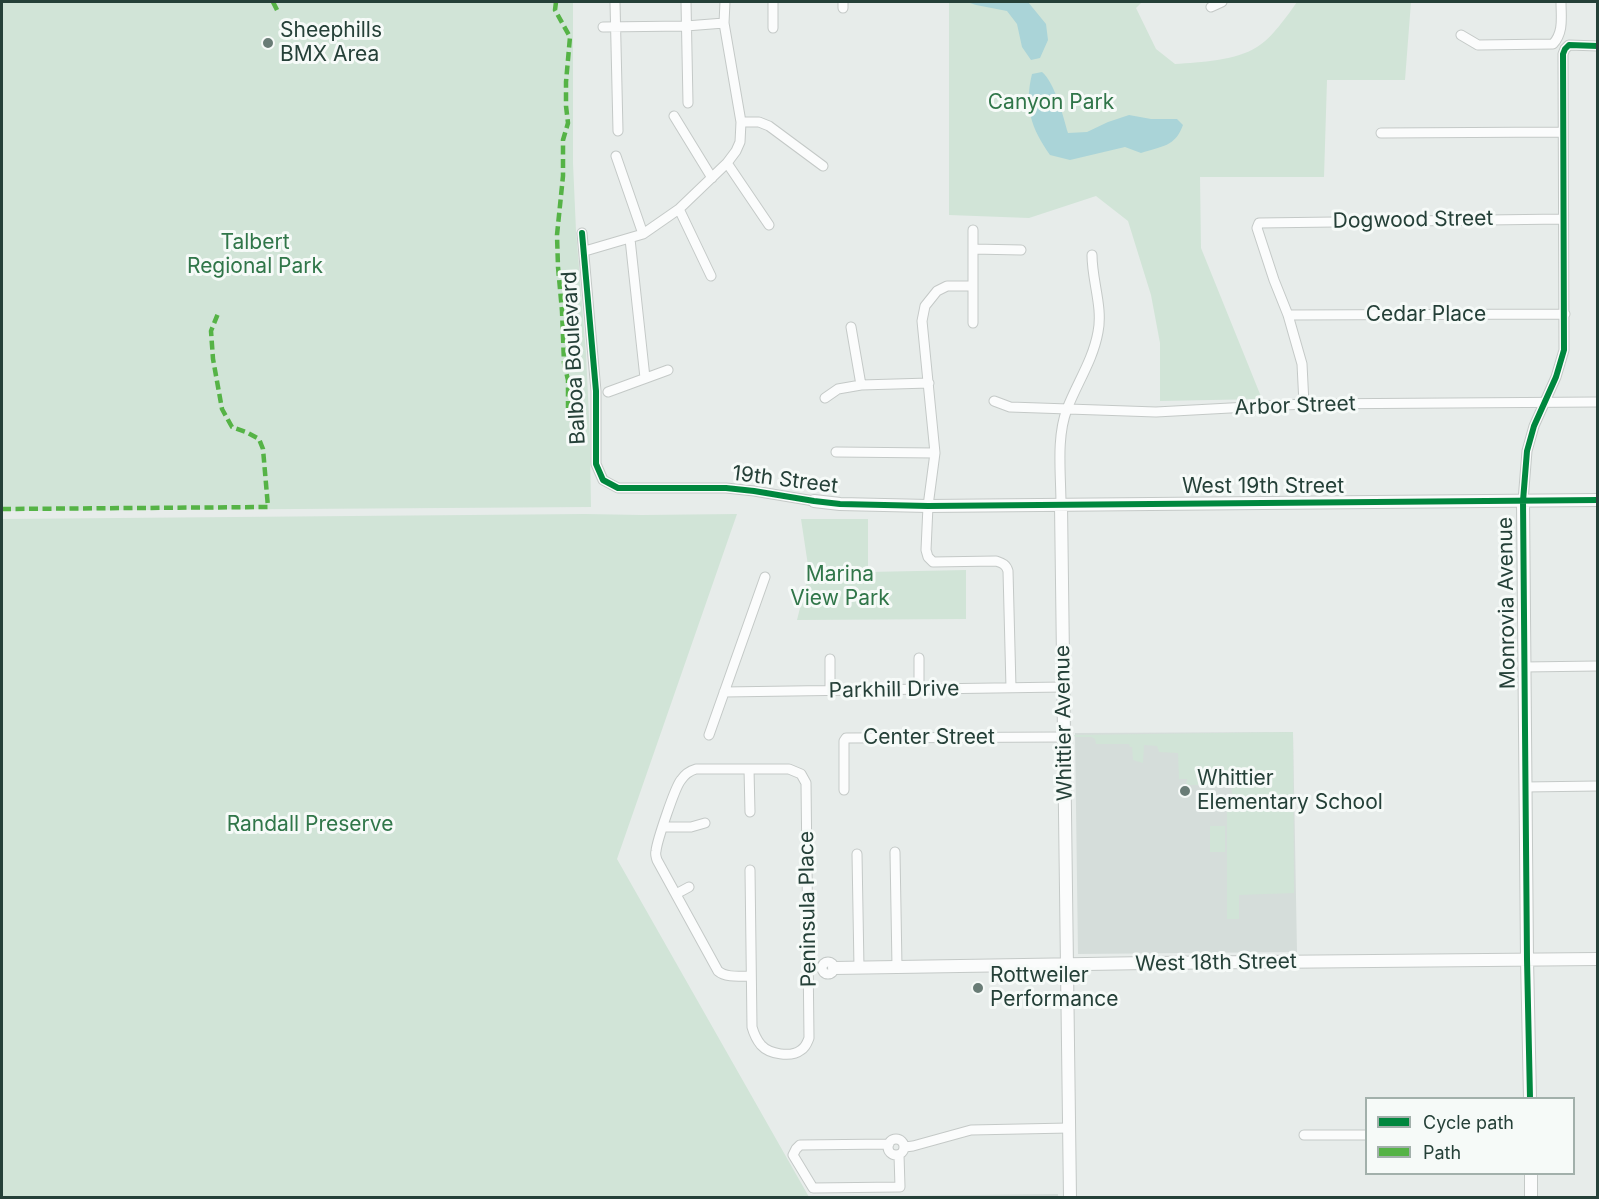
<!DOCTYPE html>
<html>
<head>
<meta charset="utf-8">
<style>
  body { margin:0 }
  #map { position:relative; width:1599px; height:1199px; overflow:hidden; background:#e7ecea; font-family:Inter,sans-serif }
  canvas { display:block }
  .frame { position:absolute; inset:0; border:3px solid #254038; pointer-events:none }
  .legend { position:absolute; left:1365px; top:1097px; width:210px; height:78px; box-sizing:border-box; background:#f6faf8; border:2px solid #a2b0ab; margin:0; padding:8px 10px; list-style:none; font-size:18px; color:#254038 }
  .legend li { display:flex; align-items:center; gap:12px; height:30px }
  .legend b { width:30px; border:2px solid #a2b0ab }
</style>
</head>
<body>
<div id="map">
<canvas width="1599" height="1199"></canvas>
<div class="frame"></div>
<ul class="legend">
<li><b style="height:8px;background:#00873e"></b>Cycle path</li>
<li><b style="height:8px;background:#55b346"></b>Path</li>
</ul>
</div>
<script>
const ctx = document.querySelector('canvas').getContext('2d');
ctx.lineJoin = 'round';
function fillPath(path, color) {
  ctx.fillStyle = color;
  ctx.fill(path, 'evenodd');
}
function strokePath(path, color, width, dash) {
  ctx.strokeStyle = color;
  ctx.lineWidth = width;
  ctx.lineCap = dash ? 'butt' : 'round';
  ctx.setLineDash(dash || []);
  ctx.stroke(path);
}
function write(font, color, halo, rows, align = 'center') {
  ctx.font = font + ' Inter,sans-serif';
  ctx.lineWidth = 6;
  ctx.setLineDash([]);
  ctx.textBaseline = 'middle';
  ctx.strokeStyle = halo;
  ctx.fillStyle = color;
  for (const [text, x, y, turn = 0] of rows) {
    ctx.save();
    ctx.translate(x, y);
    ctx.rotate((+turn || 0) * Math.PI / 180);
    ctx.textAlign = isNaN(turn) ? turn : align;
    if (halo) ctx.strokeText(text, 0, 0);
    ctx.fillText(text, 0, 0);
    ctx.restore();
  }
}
fillPath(new Path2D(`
  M1293,732L1297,952L1078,954L1075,733Z
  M1058,1194V1198L811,1197Z`), '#d5ddda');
fillPath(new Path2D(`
  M2,2H573V163L576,231L586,353L590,440L591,507L2,511Z
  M949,2H1142L1136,8L1156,49L1175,64C1201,62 1235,61 1257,47C1271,39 1288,15 1297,2H1411L1405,80H1327L1324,177H1200L1201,248L1262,399L1160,401V343L1151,295L1128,221L1096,196L1029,218L949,215Z
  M585,514L642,515L737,514L617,859L809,1197H2V519Z
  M801,519H868V572L966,570V619L797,620L809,572Z
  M1293,732L1294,893L1239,895V919H1227V802H1233L1231,783L1230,785H1186L1187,779H1179L1178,753L1159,752L1157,746L1144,745L1143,763L1133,760L1132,747H1130L1129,744H1096L1095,739L1091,737H1075L1074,735Z
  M1210,826H1225V852H1210Z`), '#d1e4d7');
fillPath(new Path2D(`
  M967,2H1028L1046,24L1048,40L1040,58L1031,60L1022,47L1017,24L1007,11L976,5Z
  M1042,72C1055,83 1063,116 1068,133L1087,132L1108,122L1129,115L1151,119H1177L1183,125C1175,147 1162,146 1141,153L1125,147L1070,160L1050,155C1031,128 1024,107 1032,74Z`), '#aad4d8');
const minor = new Path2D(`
  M615,2L618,131
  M686,2L688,103
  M773,2V28
  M843,2V8
  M1211,7L1222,2
  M603,27L686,26L724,23
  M1461,35L1478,45L1553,44C1564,32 1561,17 1561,2
  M674,116L712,178
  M741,122H759L769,126L823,166
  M1381,133L1563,132
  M616,156L643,234
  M727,163L769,225
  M679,209L711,276
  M973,230V323
  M582,233L596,391V464L603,480L618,488H726L754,491L814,501
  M630,239L645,378
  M973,249L1021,250
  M585,251L643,234L679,209L727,163L736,151L740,142L741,122L724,23L725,2
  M973,286H947L937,291L925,306L922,321L935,453L928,506L926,550L928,557L933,562L996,561C1002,563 1006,564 1008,571L1011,688
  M1288,315L1565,314
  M851,327L861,385
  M608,392L668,370
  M825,398L838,389L861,385L929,383
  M994,401L1010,407L1156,412L1304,404L1598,402
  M1304,404L1302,364L1288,315L1274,280L1257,228L1259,223L1563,219
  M836,452L935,453
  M1523,501L1527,451L1534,426L1556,377L1564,350L1563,54L1565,49L1569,45L1598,46
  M1061,505C1061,474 1056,438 1067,409C1077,383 1093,360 1098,332C1103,307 1092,281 1092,255
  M919,658V689
  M830,659V691
  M1524,667L1598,666
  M724,692L1063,687
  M709,735L765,577
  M749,769L750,812
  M1525,787L1598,786
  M844,790V741L846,738L1064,737
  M663,827H691L705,823
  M895,852L897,967
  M857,854L859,968
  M750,870L752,1027C754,1034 756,1039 761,1045C769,1054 791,1058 801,1050C806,1047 807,1043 809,1038L806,783L801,774L789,769H696C689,771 685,774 681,780C675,787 657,841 656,851C655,855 656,856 657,860L718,971C726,978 740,976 751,976
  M676,894L689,887
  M822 968a6 6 0 1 1 12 0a6 6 0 1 1-12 0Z
  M1304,1135H1366
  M888 1147a8 8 0 1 1 16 0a8 8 0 1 1-16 0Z
  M889,1144L800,1145L796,1149L793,1155L813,1188L900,1187L899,1155
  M905,1147L913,1146L971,1130L1069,1128`);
const tertiary = new Path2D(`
  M814,501L840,504L928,506L1598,500
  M1523,501L1527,959L1530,1098
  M1061,505L1070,1198
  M834,968L1149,963L1598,959
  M1531,1174V1198`);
strokePath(minor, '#c4c9c7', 11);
strokePath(tertiary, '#c4c9c7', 14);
strokePath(minor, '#fbfcfc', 9);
strokePath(tertiary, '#fbfcfc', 12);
strokePath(new Path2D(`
  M273,2L279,14
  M556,2L555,10L570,37L566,82V106L568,123L563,140V176L557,235L558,267L562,311L564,363L568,380V408
  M2,509L268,507L263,449L259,439L246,432L232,427L222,409L213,359L211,331L219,311`), '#55b346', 4.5, [9, 4.5]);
strokePath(new Path2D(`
  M582,233L596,391V464L603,480L618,488H726L754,491L814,501L840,504L928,506L1598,500
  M1530,1098L1527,959L1523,501L1527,451L1534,426L1556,377L1564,350L1563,54L1565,49L1569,45L1598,46`), '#00873e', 6);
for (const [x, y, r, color] of [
  [268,43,6,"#697c76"],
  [1185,791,6,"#697c76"],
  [978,988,6,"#697c76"]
]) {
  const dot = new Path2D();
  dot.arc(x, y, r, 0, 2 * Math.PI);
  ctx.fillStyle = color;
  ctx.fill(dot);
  strokePath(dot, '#f6faf8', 2);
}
write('21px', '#254038', '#f6faf8', [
  ["Sheephills",280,31],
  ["BMX Area",280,55],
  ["Whittier",1197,779],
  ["Elementary School",1197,803],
  ["Rottweiler",990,976],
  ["Performance",990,1000]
], 'left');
write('21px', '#307649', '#f6faf8', [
  ["Canyon Park",1051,103],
  ["Talbert",255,243],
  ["Regional Park",255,267],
  ["Marina",840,575],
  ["View Park",840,599],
  ["Randall Preserve",310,825]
]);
write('21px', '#254038', '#f6faf8', [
  ["Dogwood Street",1413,220,-1],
  ["Cedar Place",1426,315],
  ["Balboa Boulevard",574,358,-93],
  ["Arbor Street",1295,406,-2],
  ["19th Street",785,480,7],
  ["West 19th Street",1263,487],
  ["Monrovia Avenue",1507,603,-91],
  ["Parkhill Drive",894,690,-1],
  ["Whittier Avenue",1064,723,-91],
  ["Center Street",929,738],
  ["Peninsula Place",808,909,-91],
  ["West 18th Street",1216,963,-1]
]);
</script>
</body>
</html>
